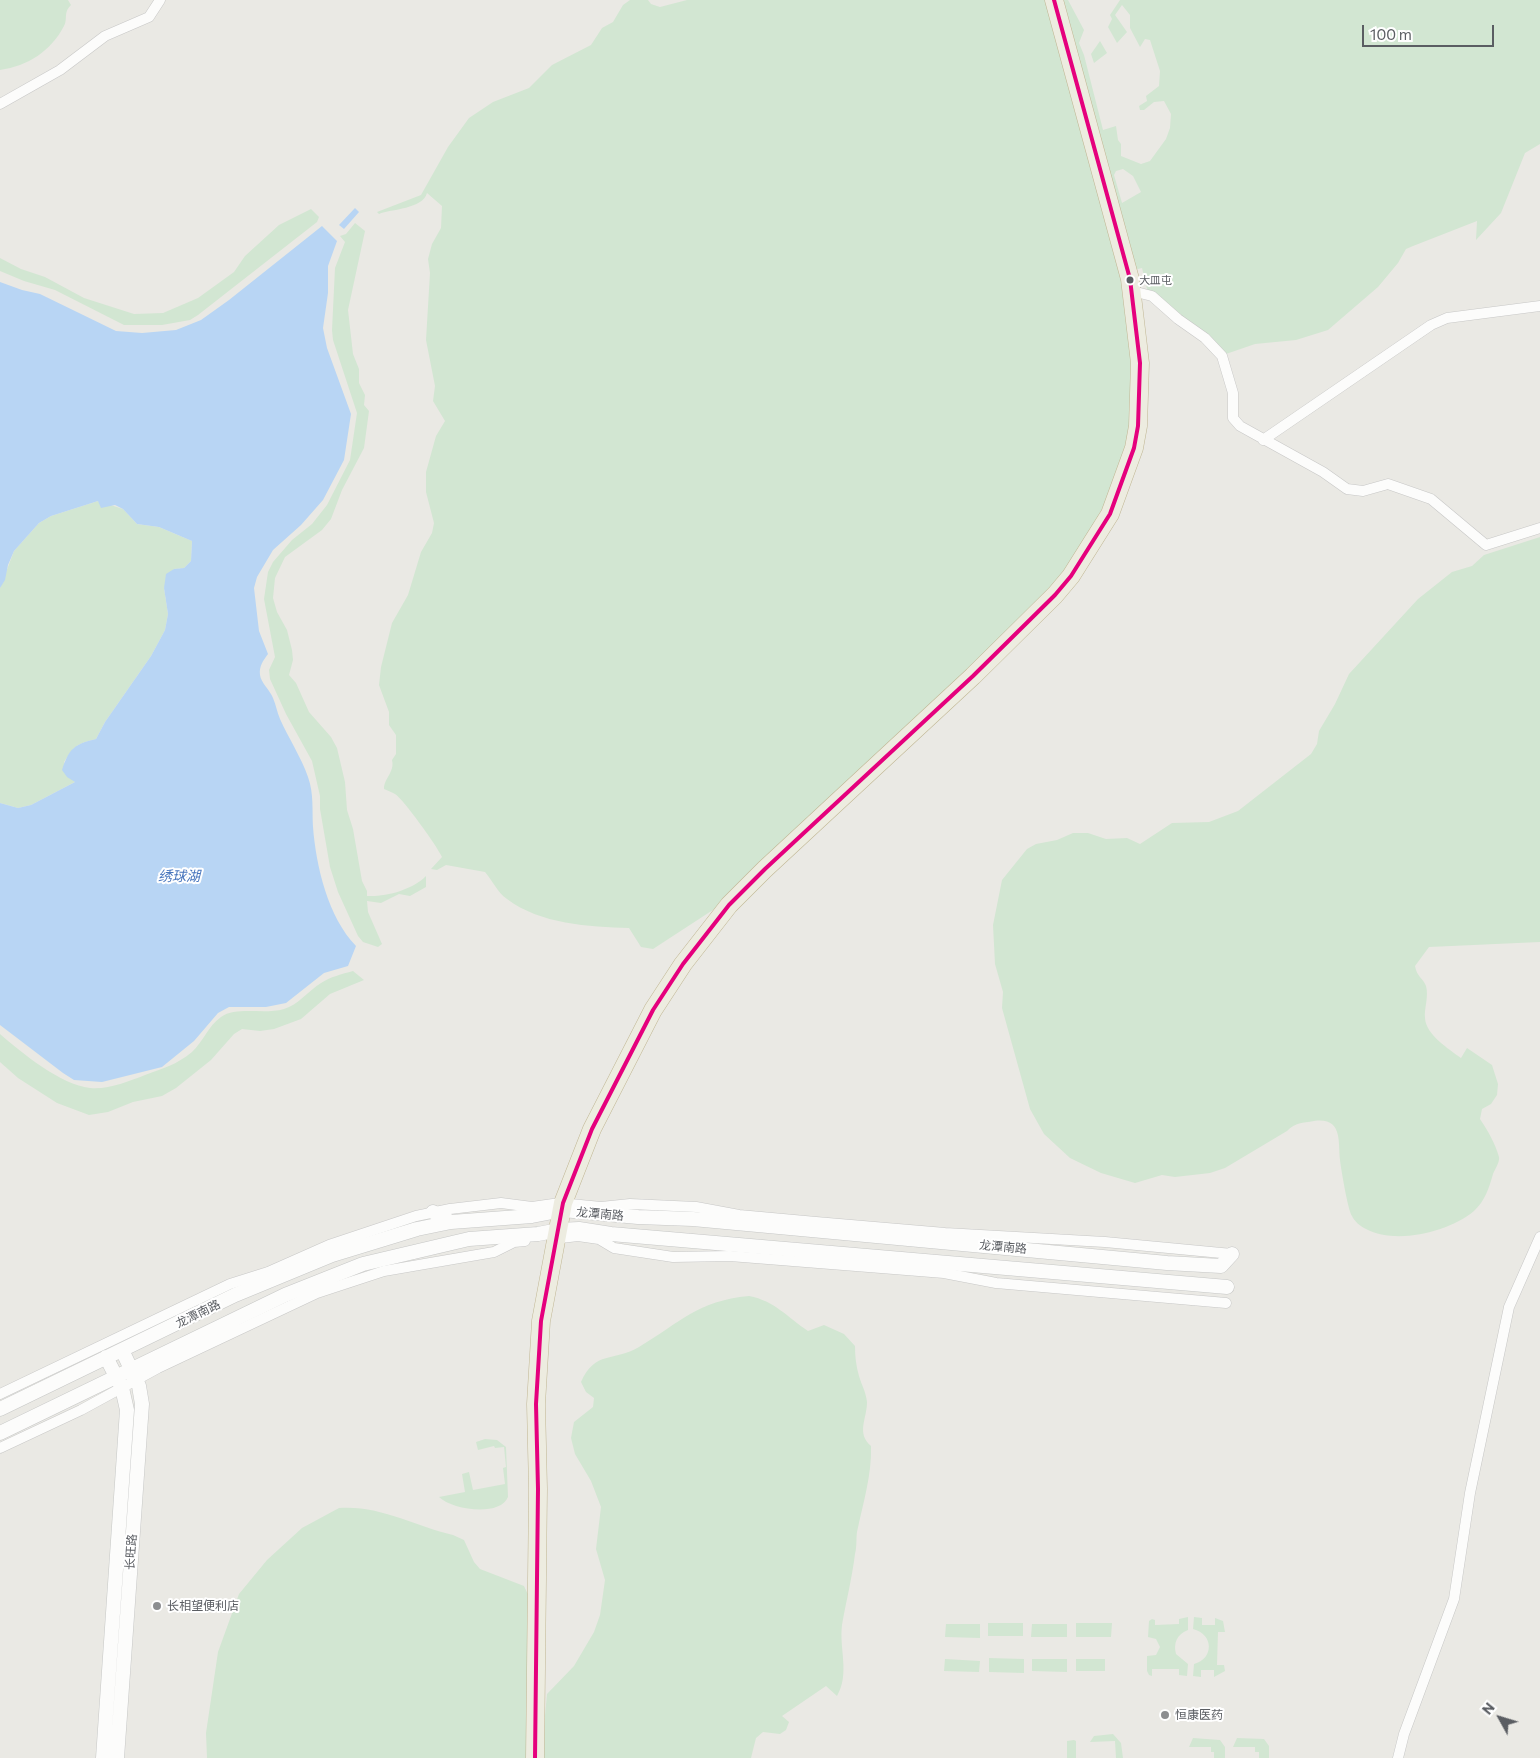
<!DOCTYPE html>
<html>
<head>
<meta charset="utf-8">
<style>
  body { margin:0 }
  #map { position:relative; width:1540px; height:1758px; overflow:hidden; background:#eae9e4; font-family:Commissioner,sans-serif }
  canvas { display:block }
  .north { position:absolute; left:1475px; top:1693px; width:50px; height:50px; -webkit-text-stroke:4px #fff; paint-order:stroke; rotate:309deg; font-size:14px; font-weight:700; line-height:20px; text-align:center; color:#5a5d62 }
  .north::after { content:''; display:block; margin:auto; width:18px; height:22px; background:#5a5d62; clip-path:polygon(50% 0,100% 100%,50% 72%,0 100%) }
  .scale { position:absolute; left:1362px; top:25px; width:132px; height:22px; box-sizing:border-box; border:2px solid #5a5d62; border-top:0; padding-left:6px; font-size:15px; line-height:18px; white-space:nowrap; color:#5a5d62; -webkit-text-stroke:4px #fff; paint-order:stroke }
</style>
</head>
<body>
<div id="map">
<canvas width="1540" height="1758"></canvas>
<div class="north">N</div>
<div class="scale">100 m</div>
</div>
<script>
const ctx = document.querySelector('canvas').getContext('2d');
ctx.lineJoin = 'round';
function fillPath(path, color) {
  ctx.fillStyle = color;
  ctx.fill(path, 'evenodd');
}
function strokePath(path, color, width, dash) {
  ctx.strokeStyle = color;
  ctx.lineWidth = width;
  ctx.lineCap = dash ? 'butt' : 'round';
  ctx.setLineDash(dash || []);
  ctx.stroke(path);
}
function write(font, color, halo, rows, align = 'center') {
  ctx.font = font + ' Commissioner,"Noto Sans SC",sans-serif';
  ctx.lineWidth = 4;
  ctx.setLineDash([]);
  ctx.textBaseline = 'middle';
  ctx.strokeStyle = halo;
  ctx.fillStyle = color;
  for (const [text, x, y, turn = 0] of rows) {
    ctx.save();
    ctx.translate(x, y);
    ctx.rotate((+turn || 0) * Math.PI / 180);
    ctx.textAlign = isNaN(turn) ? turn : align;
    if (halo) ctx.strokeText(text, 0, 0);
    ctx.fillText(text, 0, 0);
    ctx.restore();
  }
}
fillPath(new Path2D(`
  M0,0H68L71,5C63,12 68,19 64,26C51,51 28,66 0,70Z
  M630,0H648L651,4L660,7L687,0H1049L1101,190L1127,306L1135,416L1113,491L1081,551L1039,602L719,906L653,949L641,947L629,928C589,927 540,924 507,899C498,893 492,880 485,872L446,865L437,870L431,869L442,857C437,846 404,800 395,794C392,792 388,791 384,789C384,778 395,772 392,760L396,754V735L389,725V712L379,685L381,667L392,623L408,595L421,552L432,533L434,523L426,492V472L436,436L445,421L433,401L435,386L426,340L430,273L428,259L432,244L441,228L442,206L427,193C423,209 391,209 379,214L377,212L421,195L448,147L469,118L493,102L529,88L552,65L591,45L602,28L613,22L623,5Z
  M1059,0H1068L1084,30L1079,43L1084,55L1103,130L1116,126L1118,140L1121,144V156L1141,164L1150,161L1166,139L1170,128L1171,114L1164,101L1154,102L1144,110H1140L1139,106L1147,101L1146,96L1159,86L1160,71L1150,40L1145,39L1140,47L1130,28V15L1122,5L1115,15L1127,32L1117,43L1108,27L1112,19L1110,15L1120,0H1540V144L1525,153L1501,213L1476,240L1477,221L1413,246L1406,249L1398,263L1378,287L1328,330L1296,340L1255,344L1226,354L1147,289L1142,268L1134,270ZM1123,169L1133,176L1141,192L1122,203L1114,175L1116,171Z
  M1100,41L1107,53L1094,63L1091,54Z
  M311,209L319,217L317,222L198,315L190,320L162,325H124L55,290L24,281L0,271V258L21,269L45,277L84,298L134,314L163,313L198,298L234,272L245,256L279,225Z
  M355,223L365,231L348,310L353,354L359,369V383L365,395L364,405L369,411L364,448L342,490L331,519L322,530L285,557L275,578L273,598L277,612L287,630L292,650L293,660L289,675L296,683L309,712L331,737L337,748L345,782L347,810L353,829L362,881L367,891V896C386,897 412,890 426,876V887L410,896L399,894L381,903L367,901L368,912L382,944L378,947L363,942L358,936L338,892L330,867L320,809V796L312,761L286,714L270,679L269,670L275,657L264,599L268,572L273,562L292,540L312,524L327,505L350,460L357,413L333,340L332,330L335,268L345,242L340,236L346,234Z
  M98,501L123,509L137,524L159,527L192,541L191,561L184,568L174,569L164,588L168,614L165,630L151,656L105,722L96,739C76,744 76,745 64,762L75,782L31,805L18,808L0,803V588L14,551L39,523L51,516Z
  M1540,537V942L1429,947L1415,966C1417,977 1423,978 1426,986C1429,997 1424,1008 1425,1018C1426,1035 1449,1049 1461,1058L1467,1048L1492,1065L1498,1084L1497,1095L1491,1104L1482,1109L1480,1119C1488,1131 1495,1143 1499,1157C1500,1162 1495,1169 1493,1174C1489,1188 1485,1201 1474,1211C1449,1232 1396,1245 1366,1229C1361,1227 1354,1221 1352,1216C1348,1210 1341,1169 1340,1160C1338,1142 1343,1117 1314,1121C1302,1123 1296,1122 1287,1131L1225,1168L1210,1173L1175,1177L1162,1175L1135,1183L1101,1173L1070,1158L1044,1134L1030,1109L1002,1008L1003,992L995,964L993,925L1002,880L1027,849L1036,844L1057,840L1073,833H1088L1106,839L1127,838L1140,844L1172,823L1209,822L1238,811L1311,754L1317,744L1319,731L1335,704L1349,674L1418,599L1452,572L1472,566L1484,555Z
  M353,971L364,980L330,994L301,1019L274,1029L260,1031L242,1029L234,1034L211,1060L176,1088L162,1096L133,1102L108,1112L89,1115L57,1103L18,1078L0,1062V1034C22,1053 61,1085 90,1088C107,1090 130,1081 145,1075C164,1068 176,1065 192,1052C203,1042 208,1026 221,1017C237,1006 264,1015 284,1009C298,1005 308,991 321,983C330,977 342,974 353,971Z
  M749,1296C775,1301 787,1317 808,1331L824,1325L844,1334L855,1346C855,1356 856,1366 859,1376C862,1386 866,1392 867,1402C867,1419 856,1433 871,1446C872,1475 863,1503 857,1532C856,1539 857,1547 855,1554C852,1578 846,1602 842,1625C839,1649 850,1674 837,1696L826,1686L782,1716L789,1722L786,1730L780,1734L763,1732L756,1738L751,1758H541L547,1694L574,1666L594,1632L600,1615L605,1580L596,1549L601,1507L591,1481L575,1454L571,1438L574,1422L593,1407L594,1398L586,1392L581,1382C595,1350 614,1362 639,1347C681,1322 697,1301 749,1296Z
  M485,1439L497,1440L506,1447L508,1497C500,1517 452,1510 439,1497L465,1492L462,1474L469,1472L473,1490L505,1484L503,1468L506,1467L504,1447L495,1448L494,1446L478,1450L476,1442Z
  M339,1508C380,1505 415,1526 453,1535L464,1540L474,1562L480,1569L524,1586L531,1601L529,1758H207L206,1733L218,1652L239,1594L267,1560L302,1528Z
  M1188,1617V1630C1177,1634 1173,1643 1176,1654L1188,1664L1187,1676L1179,1675V1669H1152V1676L1149,1675L1147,1671V1656L1156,1655L1160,1647L1156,1639L1148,1637L1149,1621L1152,1619L1155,1620V1625L1179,1624V1619Z
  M1194,1617L1202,1618V1625H1215V1618L1223,1621L1225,1632H1218L1217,1665H1224L1225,1671L1214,1677V1670H1201V1677L1193,1676L1194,1664C1214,1659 1214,1634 1193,1629Z
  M988,1623H1023V1636H988Z
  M1076,1623H1112L1111,1637H1076Z
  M946,1624H980V1638L945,1637Z
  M1032,1624H1067V1637H1031Z
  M989,1658L1024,1659V1673L989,1672Z
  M945,1659L980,1661L979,1672L944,1671Z
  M1032,1659H1067V1672L1032,1671Z
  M1076,1659H1105V1671H1076Z
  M1113,1734L1121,1743L1123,1758H1116L1115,1741L1090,1742L1094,1736Z
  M1193,1738L1220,1740L1225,1747V1758H1214V1752H1211V1747H1189Z
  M1237,1738L1264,1739L1269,1746V1758H1259V1752H1255V1747H1233Z
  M1074,1740L1076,1741V1758H1067V1741Z`), '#d2e6d2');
fillPath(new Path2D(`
  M355,208L359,212L344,229L339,225Z
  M322,226L337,241L328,266V293L323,328L327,348L351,414L344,460L323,500L301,525L273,550L257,577L254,588L259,631L268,654C263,661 259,666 260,675C261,683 270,690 273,698C276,705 277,712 280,719C289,739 301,757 308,777C314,794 312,810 313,827C316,866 328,917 356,946L348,966L324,973L286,1003L266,1007H229L218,1013L194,1041L162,1067L102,1082L74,1080L63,1073L0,1025V803L18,808L31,805L75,782L67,777L62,770C69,748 75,744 96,739L105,722L151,656L165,630L168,614L164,588L166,574L174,569L184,568L191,561L192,541L159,527L137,524L123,509L115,505L101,508L98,501L51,516L39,523L14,551L8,565L5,580L0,588V282L22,290L40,294L116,331L142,333L176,330L201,320L229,300Z`), '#b8d5f4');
const street = new Path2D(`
  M0,104L60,70L105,36L149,17L160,0
  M1132,291L1152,296L1178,319L1205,338L1222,356L1233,393V418L1240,426L1323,472L1347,489L1363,491L1388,484L1431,499L1486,545L1540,528
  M1263,440L1431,325L1447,318L1540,306
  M552,1239L578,1236L599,1239L614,1248L673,1257L730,1256L944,1273L996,1283L1226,1303
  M0,1394L230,1284L268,1272L329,1245L416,1216L450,1209L501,1203L532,1207L560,1203L601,1207L630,1204L696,1207L739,1215L816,1222L945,1233L1105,1242L1232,1254
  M0,1448L81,1410L158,1368L317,1293L384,1271L494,1252L514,1242L525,1241
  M1398,1758L1404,1734L1454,1599L1470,1493L1509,1307L1540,1237`);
const secondary = new Path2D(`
  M433,1212L451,1222
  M0,1409L235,1295L332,1255L417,1229L451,1222L532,1216L563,1210L638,1217L693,1219L1167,1263L1221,1266L1232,1254
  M0,1433L285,1295L363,1264L469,1239L538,1234L559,1230L579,1229L611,1234L1227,1287
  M103,1758L127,1410L122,1388L106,1357
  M117,1758L142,1404L139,1386L122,1350`);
const highway = new Path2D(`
  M535,1758L538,1489L536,1404L541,1321L563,1203L592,1129L653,1010L683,964L729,905L765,869L973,676L1055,595L1071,576L1110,514L1134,448L1138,426L1140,363L1130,279L1054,0`);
strokePath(street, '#c7c7c6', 11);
strokePath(secondary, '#c6c7c6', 15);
strokePath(highway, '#c0b693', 19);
strokePath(street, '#fcfcfb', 10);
strokePath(secondary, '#fcfcfb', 14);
strokePath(highway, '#edece0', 18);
strokePath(new Path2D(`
  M535,1758L538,1489L536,1404L541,1321L563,1203L592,1129L653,1010L683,964L729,905L765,869L973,676L1055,595L1071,576L1110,514L1134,448L1138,426L1140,363L1130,279L1054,0`), '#e5007d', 4);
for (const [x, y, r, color] of [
  [1130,280,4.5,"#5a5d62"],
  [157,1606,5,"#8c8e90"],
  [1165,1715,5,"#8c8e90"]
]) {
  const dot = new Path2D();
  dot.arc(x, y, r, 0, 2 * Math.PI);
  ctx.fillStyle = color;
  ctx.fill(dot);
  strokePath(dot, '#fff', 2);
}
write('11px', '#5a5d62', '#fff', [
  ["大皿屯",1139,280]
], 'left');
write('12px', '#5a5d62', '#fff', [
  ["龙潭南路",600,1214,5],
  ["龙潭南路",1003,1247,5],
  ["龙潭南路",198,1314,-26],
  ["长旺路",131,1552,-86]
]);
write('12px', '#5a5d62', '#fff', [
  ["长相望便利店",167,1606],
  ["恒康医药",1175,1715]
], 'left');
write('italic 14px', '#4775bd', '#fff', [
  ["绣球湖",179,876]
]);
</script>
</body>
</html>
